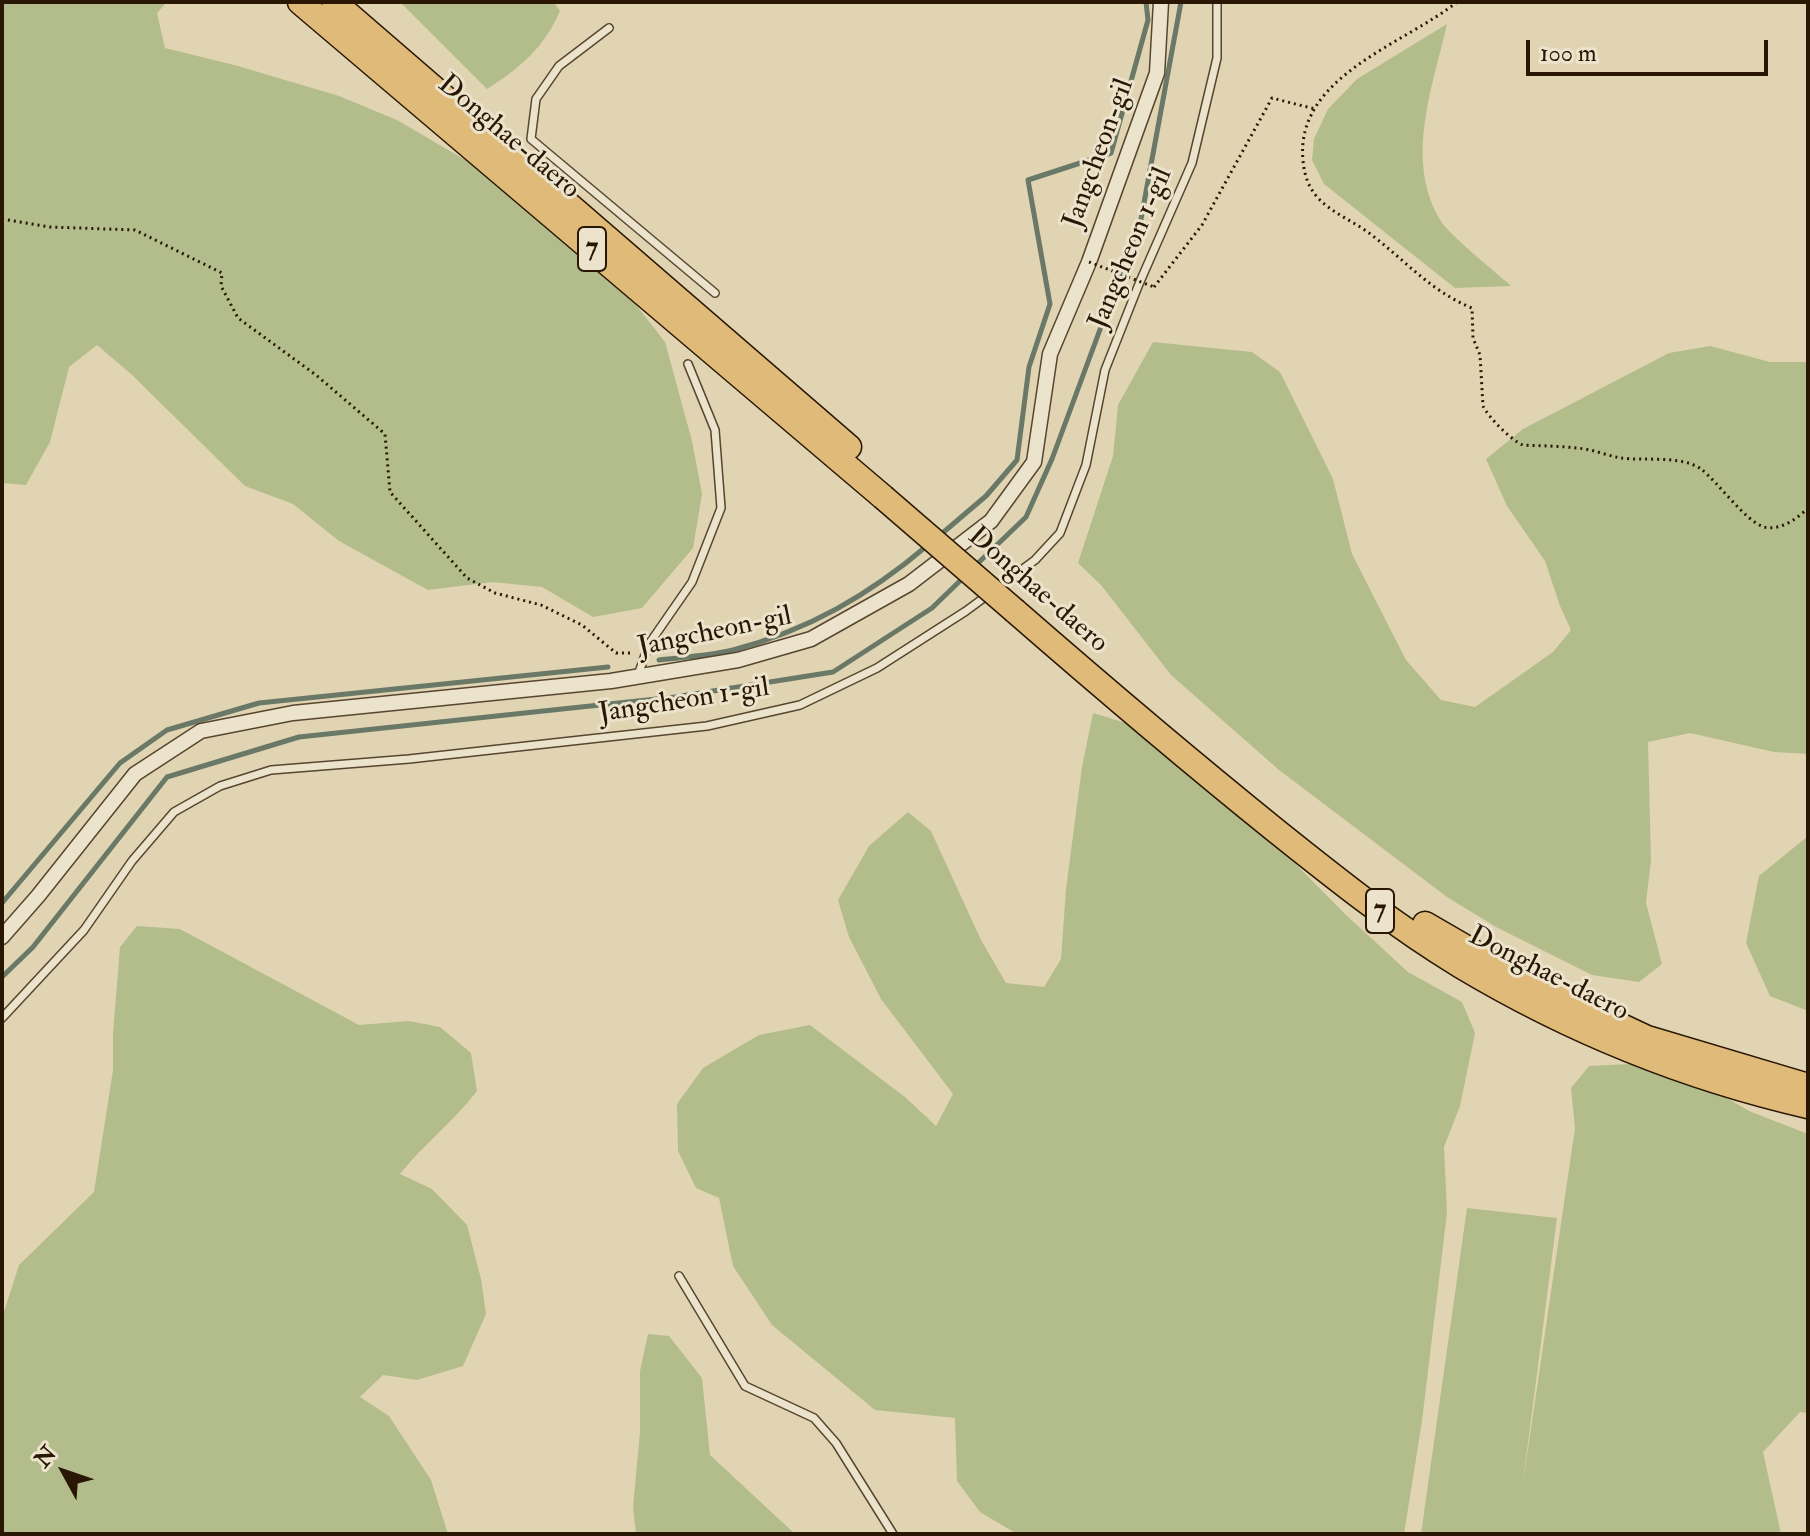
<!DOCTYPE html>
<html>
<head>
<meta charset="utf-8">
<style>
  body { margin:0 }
  #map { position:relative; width:1810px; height:1536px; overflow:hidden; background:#e1d4b2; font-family:"IM FELL Double Pica",serif }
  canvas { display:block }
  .frame { position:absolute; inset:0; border:4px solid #291703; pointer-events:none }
  .north { position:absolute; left:24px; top:1432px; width:80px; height:80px; -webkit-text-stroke:6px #ece3cd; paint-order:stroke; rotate:310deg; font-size:22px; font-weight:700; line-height:32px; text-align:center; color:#291703 }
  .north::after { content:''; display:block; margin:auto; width:28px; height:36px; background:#291703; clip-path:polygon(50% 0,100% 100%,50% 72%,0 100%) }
  .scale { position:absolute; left:1526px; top:40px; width:242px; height:36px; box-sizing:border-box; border:4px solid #291703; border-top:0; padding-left:10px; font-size:24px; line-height:28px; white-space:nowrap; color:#291703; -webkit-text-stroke:6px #ece3cd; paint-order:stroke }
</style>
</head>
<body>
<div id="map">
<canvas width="1810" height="1536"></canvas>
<div class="frame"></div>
<div class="north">N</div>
<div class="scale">100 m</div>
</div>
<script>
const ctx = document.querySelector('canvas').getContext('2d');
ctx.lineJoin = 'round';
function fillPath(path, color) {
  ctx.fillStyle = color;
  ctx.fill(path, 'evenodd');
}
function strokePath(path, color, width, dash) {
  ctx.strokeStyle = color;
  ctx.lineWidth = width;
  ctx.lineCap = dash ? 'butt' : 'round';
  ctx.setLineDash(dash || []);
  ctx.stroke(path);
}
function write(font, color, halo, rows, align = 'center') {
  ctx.font = font + ' "IM FELL Double Pica",serif';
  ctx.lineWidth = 6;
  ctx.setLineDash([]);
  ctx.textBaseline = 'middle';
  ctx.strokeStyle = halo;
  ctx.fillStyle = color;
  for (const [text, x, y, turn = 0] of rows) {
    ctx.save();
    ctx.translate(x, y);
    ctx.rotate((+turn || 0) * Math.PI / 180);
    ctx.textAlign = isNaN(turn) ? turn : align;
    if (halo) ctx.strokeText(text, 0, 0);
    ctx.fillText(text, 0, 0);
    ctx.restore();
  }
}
fillPath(new Path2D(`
  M2,2H167L157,13L165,48L238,66L339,96L397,120L484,171L626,292L665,342L692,441L702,494L693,548L642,608L593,617L542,587L492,582L428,590L339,541L293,504L245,486L131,374L97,345L69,367L50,442L26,485L2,483Z
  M400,2H554L560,11C544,48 520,68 487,89Z
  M1447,24C1433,86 1405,158 1439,218C1447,234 1496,272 1511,286L1455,288L1324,184L1312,160L1314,139L1328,109L1357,79Z
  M1153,342L1252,352L1280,372L1333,479L1352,554L1406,660L1441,700L1475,707L1553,652L1571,630L1560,606L1545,561L1507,506L1486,459L1523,429L1669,353L1710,346L1770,362H1808V754L1774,752L1690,733L1648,742L1651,860L1646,903L1662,964L1639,982L1592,975L1496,927L1447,897L1279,770L1171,675L1101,585L1078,563L1113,456L1118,405Z
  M1093,713L1129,724L1251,819L1346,915L1408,972L1462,1002L1475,1033L1460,1106L1444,1147L1447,1213L1422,1421L1404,1534H1017L980,1512L957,1481L955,1418L875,1410L772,1325L733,1266L719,1198L696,1188L678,1151L677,1104L703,1068L759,1035L810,1025L905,1097L936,1126L953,1094L881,999L849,937L838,900L869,846L908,812L931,831L981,940L1006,983L1044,987L1061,959L1066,889L1082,767Z
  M1808,836V1011L1770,996L1746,943L1759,876Z
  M137,926L180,929L359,1025L409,1021L440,1027L471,1053L477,1091C454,1121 424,1144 400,1174L432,1189L467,1225L481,1279L486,1314L463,1366L417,1380L383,1375L360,1397L389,1416L431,1480L448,1534H2V1318L19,1265L94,1192L113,1070V1034L120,947Z
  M1630,1064L1706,1086L1749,1111L1808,1134V1413L1800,1412L1763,1452L1781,1534H1421L1467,1208L1557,1218L1522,1490L1575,1128L1571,1088L1589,1066Z
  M648,1334L669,1336L702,1378L710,1455L795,1534H636L633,1507L640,1432V1371Z`), '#b3bd8c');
strokePath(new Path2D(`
  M939,536L986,496L1017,460L1029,367L1050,304L1028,180L1111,153L1148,20L1146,2
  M974,567L1026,517L1052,459L1141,219L1181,2
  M659,660C683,657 709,656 733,650C809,630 869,595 928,545
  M2,903L120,763L167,730L259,703L608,667
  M2,977L33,947L167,777L299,737L675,697L833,672L932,608L964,577`), '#697867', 5);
const service = new Path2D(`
  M609,28L559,66L536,99L531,139L715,293
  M638,675L649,644L692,582L721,508L715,430L688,364
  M2,1018L84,930L132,861L174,812L220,786L271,770L409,759L707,726L800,705L877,668L966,611L1035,560L1060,533L1086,465L1105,370L1139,284L1192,163L1217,58V2
  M679,1276L745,1386L814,1418L836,1443L893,1534`);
const minor = new Path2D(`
  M2,937L38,896L135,774L201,731L293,713L611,681L738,660L811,639L909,584L991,521L1034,462L1050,354L1089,262L1157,73L1161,2`);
const primary = new Path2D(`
  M300,2L883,497
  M334,2L849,447
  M1015,611C1100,685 1187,759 1275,830C1335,878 1395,926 1461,966C1568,1030 1686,1078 1808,1106
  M1425,924L1513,975L1647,1038L1808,1086`);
strokePath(service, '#57462f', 10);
strokePath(minor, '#57462f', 17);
strokePath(primary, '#291703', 27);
strokePath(new Path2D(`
  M1457,2C1405,44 1295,76 1303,160C1304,174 1308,187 1318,198C1332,213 1353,221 1369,233C1404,259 1430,291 1472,308L1473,338L1480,355L1483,406C1488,417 1512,441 1523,445C1544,446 1564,446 1585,449C1597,451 1609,456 1621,458C1643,461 1682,455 1701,469C1719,483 1745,521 1764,527C1780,531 1797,519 1808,508
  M2,219L50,227L135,230L222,273L221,286L238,318L316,375L385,434L390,492L467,578L495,593L541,605L582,625L616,653H633
  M1154,287L1202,225L1272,98L1315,109`), '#291703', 3, [2, 4]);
strokePath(service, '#ece3cd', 7);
strokePath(minor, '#ece3cd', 14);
strokePath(primary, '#e0ba79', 24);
const primaryBridge = new Path2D(`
  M883,497L1015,611`);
strokePath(primaryBridge, '#291703', 27, []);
strokePath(new Path2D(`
  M1089,262L1154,287`), '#291703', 3, [2, 4]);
strokePath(primaryBridge, '#e0ba79', 24);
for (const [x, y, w] of [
  [592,249,28],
  [1380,911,28]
]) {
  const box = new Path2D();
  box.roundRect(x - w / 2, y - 22, w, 44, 6);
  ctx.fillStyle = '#ece3cd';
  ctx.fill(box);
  strokePath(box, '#291703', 2);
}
write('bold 26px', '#291703', null, [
  ["7",592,249],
  ["7",1380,911]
]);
write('28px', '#291703', '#ece3cd', [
  ["Donghae-daero",508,138,40],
  ["Jangcheon-gil",1100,154,-70],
  ["Jangcheon 1-gil",1132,249,-67],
  ["Donghae-daero",1037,591,41],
  ["Jangcheon-gil",715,633,-12],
  ["Jangcheon 1-gil",684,702,-9],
  ["Donghae-daero",1548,975,27]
]);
</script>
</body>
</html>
